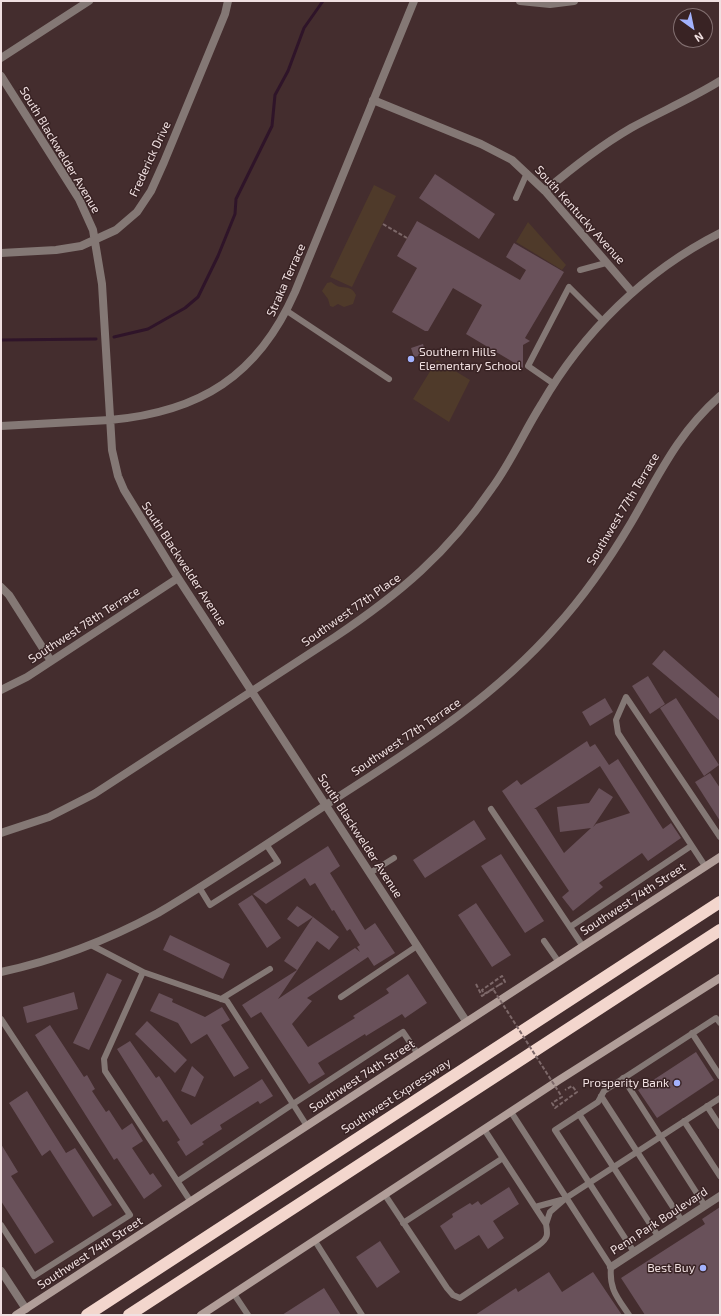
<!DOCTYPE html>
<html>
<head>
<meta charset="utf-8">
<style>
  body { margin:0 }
  #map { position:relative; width:721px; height:1316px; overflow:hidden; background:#442d2e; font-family:"Exo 2",sans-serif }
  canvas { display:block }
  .frame { position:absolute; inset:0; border:2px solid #f0e0e1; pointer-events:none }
  .north { position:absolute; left:673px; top:8px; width:40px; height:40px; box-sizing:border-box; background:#392324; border:1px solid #826f70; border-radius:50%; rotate:147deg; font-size:11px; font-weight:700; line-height:16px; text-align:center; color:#f0e0e1 }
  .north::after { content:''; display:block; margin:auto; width:14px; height:18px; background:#a3b2fd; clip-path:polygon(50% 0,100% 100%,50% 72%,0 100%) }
</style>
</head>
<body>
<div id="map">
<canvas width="721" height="1316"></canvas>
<div class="frame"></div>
<div class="north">N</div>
</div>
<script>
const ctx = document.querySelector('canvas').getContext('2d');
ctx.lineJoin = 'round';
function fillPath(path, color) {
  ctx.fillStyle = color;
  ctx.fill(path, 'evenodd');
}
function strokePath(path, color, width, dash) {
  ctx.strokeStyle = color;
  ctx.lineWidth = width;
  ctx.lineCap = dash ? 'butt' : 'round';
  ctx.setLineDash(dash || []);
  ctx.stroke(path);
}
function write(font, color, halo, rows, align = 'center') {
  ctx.font = font + ' "Exo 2",sans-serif';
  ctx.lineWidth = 3;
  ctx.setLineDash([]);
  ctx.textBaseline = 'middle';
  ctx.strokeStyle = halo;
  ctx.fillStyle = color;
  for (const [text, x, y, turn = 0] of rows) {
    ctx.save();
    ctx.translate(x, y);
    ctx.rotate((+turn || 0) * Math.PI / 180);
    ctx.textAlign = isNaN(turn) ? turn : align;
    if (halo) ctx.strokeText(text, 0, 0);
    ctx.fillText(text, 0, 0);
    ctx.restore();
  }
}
fillPath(new Path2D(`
  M374,185L396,196L352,287L330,277Z
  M528,222L566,265L562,270L516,242Z
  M331,282C334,284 338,287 341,287C348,288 352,287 356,295L353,304L344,307L338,304L333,307L330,306L328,299L322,291L327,283Z
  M437,360L470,380L449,422L413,399Z`), '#4f3a2a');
strokePath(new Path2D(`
  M114,337L148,329L185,308L198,297L218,256L235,214L236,199L272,126L275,95L288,71L304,28L323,1
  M1,340L96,339`), '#2f1429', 3);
fillPath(new Path2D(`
  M435,174L495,214L479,239L419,198Z
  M417,221L520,280L526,270L506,257L514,243L564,272L525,338L530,341L523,345V368L466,334L482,305L453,288L428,331H425L392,312L417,268L397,256Z
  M423,344L426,354L414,357L411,348Z
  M664,650L720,699V721L652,664Z
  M648,676L665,704L650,714L632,686Z
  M605,698L613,712L590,726L582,712Z
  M676,698L719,765L704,776L660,708Z
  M587,741L590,747L595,744L609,765L618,759L663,829L671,823L681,838L648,861L642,853L599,883L603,887L573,911L562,897L569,891L502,791L517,780L521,785ZM600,766L630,813L596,824L593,827L613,797L599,788L589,803L557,807L560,832L591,828L564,853L536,809H534Z
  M710,773L720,788V821L695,782Z
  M474,820L486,839L425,878L413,860Z
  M328,846L340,866L330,873L365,930L375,923L395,953L374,966L368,957L307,998L312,1001L292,1024L308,1047L355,1018L353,1016L389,993L386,989L408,974L427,1003L405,1018L402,1014L366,1036L365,1034L318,1063L325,1074L309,1084L261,1012L251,1018L242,1005L297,970L284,961L313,917L339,937L329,950L317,941L278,999L355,948L360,952L357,947L360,945L350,929L347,931L334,910L332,911L315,883L310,886L305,878L266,904L253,894Z
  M501,854L544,921L525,933L481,866Z
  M252,895L281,938L267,948L238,904Z
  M476,903L511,955L492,967L458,915Z
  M297,906L313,917L298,927L287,919Z
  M170,935L230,964L223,979L163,950Z
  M107,973L122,980L89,1050L73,1043Z
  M74,992L78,1009L27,1023L23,1007Z
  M159,993L173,999L172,1002L205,1017L222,1007L230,1020L221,1025L249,1068L234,1077L207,1034L191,1044L178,1023L150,1011Z
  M147,1021L187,1060L175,1073L135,1034Z
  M50,1025L84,1077L87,1075L95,1089L92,1091L106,1112L109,1110L122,1130L132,1123L143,1141L132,1148L150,1175L153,1173L162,1186L144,1199L117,1158L114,1160L35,1035Z
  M130,1041L156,1078L159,1076L191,1125L262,1079L273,1096L260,1104L258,1101L220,1125L222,1129L202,1142L204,1144L186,1156L177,1142L180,1140L167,1120L163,1122L117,1049Z
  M696,1052L714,1080L657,1118L638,1090Z
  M192,1066L204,1077L195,1097L181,1091Z
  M27,1091L66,1153L75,1148L112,1205L93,1217L50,1150L42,1156L9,1103Z
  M1,1144L18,1172L11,1176L54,1242L35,1254L1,1201Z
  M509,1187L519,1204L493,1221L504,1238L488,1249L479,1235L455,1250L440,1226L453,1217L452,1214L470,1203L472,1205L478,1201L481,1205Z
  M720,1207V1315H645L621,1278L705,1224L702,1219Z
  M380,1241L400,1272L377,1288L356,1257Z
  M549,1272L562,1292L593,1272L622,1315H475L516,1288L518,1292Z
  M324,1288L341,1315H282Z`), '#69515a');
strokePath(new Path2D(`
  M383,224L407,238
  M476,984L482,996L499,985`), '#7d6869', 2, [4, 2]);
strokePath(new Path2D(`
  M516,198L527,173
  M580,270L606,263
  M287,311L389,379
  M554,384L528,366L569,287L603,321
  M491,809L582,945
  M705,866L618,733L616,720L626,697L720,837
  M370,873L394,858
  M199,887L210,905L278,862L266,844
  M570,927L691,846
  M544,941L558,961
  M91,945L143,972
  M341,997L417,946
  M221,999L270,969
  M1,1019L130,1215L34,1276L1,1225
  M692,1033L720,1076
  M623,1078L705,1206
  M601,1096L682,1221
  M707,1106L720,1126
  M511,1112L611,1267C609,1289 617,1297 629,1315
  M579,1114L658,1236
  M684,1121L720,1176
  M307,1126L293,1104L403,1032L418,1054
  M178,1181L293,1104L227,1001L143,972L104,1059L105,1071L191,1202
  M385,1195L447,1288L453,1295L460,1298L539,1245C548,1238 548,1235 546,1224L484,1129
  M535,1207L561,1200
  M403,1223L503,1158
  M546,1224L550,1212L566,1198L720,1098
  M315,1241L362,1315
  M634,1252L555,1130L598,1102L604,1091L716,1018L720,1023
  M234,1294L248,1315`), '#847875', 6);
strokePath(new Path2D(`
  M520,1L550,4L574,1
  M1,58L89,1
  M1,76L79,199L93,230L102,284L112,450L118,476L124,490L178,578L466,1021
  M373,100L481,144L512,160L545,191L632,292
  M545,191C572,168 600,146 631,128C660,112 691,99 720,81
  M1,253L56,250L81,246L116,230L137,212L151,191L164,162L225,14L228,1
  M110,420C200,412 258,376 295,292L414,1
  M1,587L9,595L51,661
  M1,690L27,677L178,578
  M1,833L49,817L94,794L335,637C399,594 448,553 492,488C511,462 524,432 541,405C583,332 645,271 720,233
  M1,972C57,960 108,940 158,913C217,878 274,839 332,801C412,749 492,700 556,627C585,595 609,560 631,523C659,475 677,434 720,396
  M611,1267L720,1196
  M1,1271L26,1309`), '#847875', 8);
strokePath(new Path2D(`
  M1,426L110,420`), '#847875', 8);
strokePath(new Path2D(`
  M16,1315L720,857
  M201,1315L559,1080L720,978`), '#b19e99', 8);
strokePath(new Path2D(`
  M87,1315L720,902
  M129,1315L720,930`), '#f3d6cd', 12);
strokePath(new Path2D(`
  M499,985L505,982L502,976L482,990L484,994L493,989L562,1097L552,1103L555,1108L577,1092L572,1086L565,1090`), '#7d6869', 2, [4, 2]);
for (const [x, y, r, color] of [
  [411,359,4,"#a3b2fd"],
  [677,1083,4,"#a3b2fd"],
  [703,1268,4,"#a3b2fd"]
]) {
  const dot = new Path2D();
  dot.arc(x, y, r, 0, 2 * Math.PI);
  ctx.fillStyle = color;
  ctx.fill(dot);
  strokePath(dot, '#392324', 1.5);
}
write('12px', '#f0e0e1', '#392324', [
  ["South Blackwelder Avenue",60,150,59],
  ["Frederick Drive",150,159,-65],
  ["South Kentucky Avenue",580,215,48],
  ["Straka Terrace",286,280,-66],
  ["Southwest 77th Terrace",623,509,-59],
  ["South Blackwelder Avenue",184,564,57],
  ["Southwest 77th Place",351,610,-35],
  ["Southwest 78th Terrace",84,625,-33],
  ["Southwest 77th Terrace",406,737,-34],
  ["South Blackwelder Avenue",360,836,57],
  ["Southwest 74th Street",633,899,-33],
  ["Southwest 74th Street",362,1076,-33],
  ["Southwest Expressway",396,1096,-33],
  ["Penn Park Boulevard",659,1221,-33],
  ["Southwest 74th Street",90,1253,-33]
]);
write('12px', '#f0e0e1', '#392324', [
  ["Southern Hills",419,352,"left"],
  ["Elementary School",419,366,"left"],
  ["Prosperity Bank",669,1083],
  ["Best Buy",695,1268]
], 'right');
</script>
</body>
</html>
